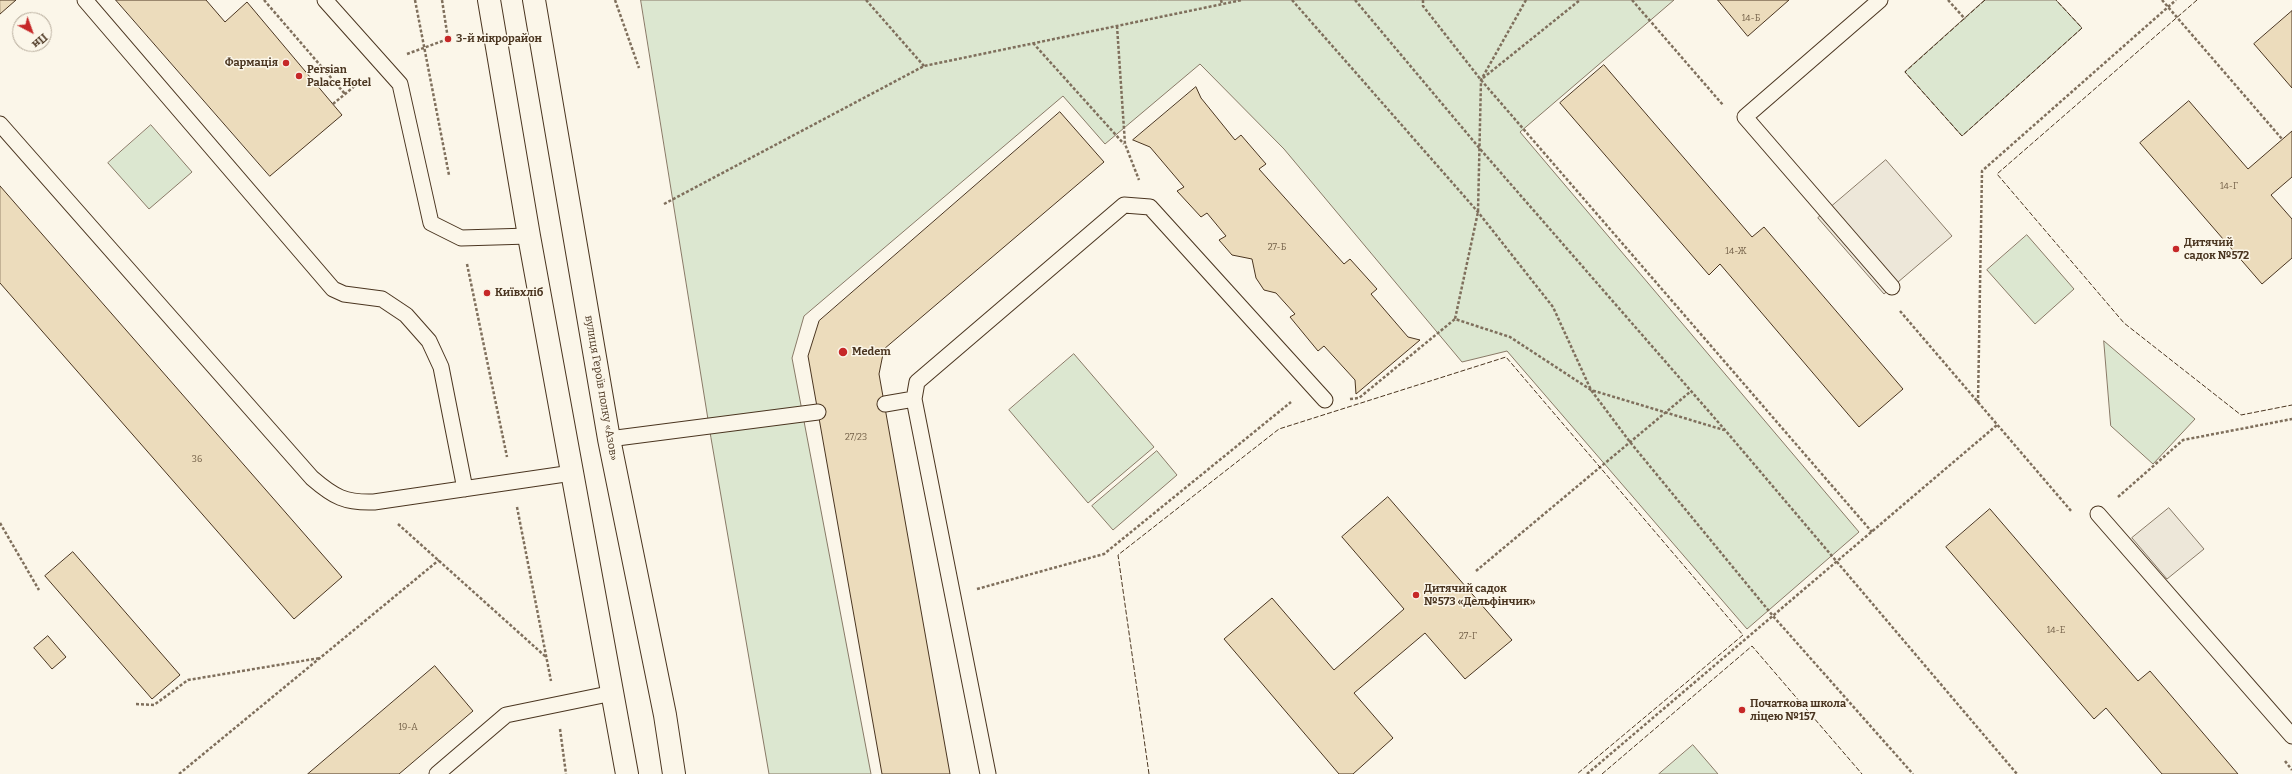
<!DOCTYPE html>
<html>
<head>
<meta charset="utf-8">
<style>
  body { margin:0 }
  #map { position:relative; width:2292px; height:774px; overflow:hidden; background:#fbf6e9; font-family:Bitter,serif }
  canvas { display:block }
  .north { position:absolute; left:12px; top:12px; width:40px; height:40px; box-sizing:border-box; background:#fbf6e9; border:1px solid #b4a999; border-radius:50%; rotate:139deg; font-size:11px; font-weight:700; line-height:16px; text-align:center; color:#4a3520 }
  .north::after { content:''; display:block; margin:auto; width:14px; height:18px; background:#c62828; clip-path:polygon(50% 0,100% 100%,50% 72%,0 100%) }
</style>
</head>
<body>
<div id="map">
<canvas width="2292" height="774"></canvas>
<div class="north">Пн</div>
</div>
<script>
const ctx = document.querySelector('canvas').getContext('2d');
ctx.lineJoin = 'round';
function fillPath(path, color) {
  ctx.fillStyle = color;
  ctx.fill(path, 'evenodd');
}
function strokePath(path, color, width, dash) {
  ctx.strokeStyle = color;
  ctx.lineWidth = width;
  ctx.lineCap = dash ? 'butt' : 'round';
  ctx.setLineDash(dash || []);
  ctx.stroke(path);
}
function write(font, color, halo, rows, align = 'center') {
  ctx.font = font + ' Bitter,serif';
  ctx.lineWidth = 3;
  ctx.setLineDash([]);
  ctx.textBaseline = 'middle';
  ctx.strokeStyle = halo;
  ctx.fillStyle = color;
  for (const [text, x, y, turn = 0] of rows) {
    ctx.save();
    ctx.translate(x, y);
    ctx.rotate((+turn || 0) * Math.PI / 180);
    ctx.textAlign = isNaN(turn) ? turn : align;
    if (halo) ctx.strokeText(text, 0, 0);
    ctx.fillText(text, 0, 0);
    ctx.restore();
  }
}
const green = new Path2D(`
  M641,0H1674L1520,132L1859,532L1747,629L1507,351L1462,362L1284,149L1200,64L1105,144L1063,96L804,316L792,358L871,774H769L711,438Z
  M1985,0H2056L2082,28L1962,136L1905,72Z
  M151,125L192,172L149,209L108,163Z
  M2027,235L2074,289L2035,324L1987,270Z
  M2104,341L2195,419L2153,464L2111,426Z
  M1074,354L1154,447L1088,503L1009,410Z
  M1157,451L1177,475L1113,530L1092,506Z
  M1693,745L1718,774H1659Z`);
fillPath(green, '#dce7d0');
strokePath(green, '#887966', 1);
const parking = new Path2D(`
  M1886,160L1952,236L1884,294L1818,218Z
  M2169,508L2204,549L2167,579L2132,538Z`);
fillPath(parking, '#ede7d9');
strokePath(parking, '#887966', 1);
const building = new Path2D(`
  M0,0H16L0,14Z
  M116,0H206L225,22L247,2L342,115L270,176Z
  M1718,0H1789L1748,36Z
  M2292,11V88L2254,44Z
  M1604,65L1752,237L1764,227L1903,389L1859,427L1720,264L1709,275L1560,103Z
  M1196,87L1201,98L1235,140L1241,135L1266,164L1259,169L1344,264L1350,259L1377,289L1371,294L1408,337L1420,340L1356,394L1355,380L1324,346L1318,351L1290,317L1295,314L1276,293L1264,290L1256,278L1252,259L1232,255L1219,240L1226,236L1207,213L1201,217L1177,191L1184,187L1150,147L1133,140Z
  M2189,101L2248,169L2292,131V177L2271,195L2292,219V258L2262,284L2140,143Z
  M1060,112L1104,162L884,349L879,374L950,774H882L808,356L819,321Z
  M0,186L342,577L294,619L0,283Z
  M1388,497L1512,640L1465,679L1425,633L1354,693L1393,738L1353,774H1339L1224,639L1272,598L1334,670L1404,609L1342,537Z
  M1990,509L2138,681L2150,671L2238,774H2162L2106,708L2094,719L1946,547Z
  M73,552L180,675L152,699L45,576Z
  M48,636L66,657L52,669L34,648Z
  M435,666L473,711L399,774H308Z`);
fillPath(building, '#ecdcbc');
strokePath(building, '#4a3520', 1);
const lane = new Path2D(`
  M85,0L333,289L344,294L382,299L406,315L429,341L441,367L465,489
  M325,0L400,84L431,223L461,238L529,236
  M1880,0L1745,117L1892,287
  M0,124L312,478C334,497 345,503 374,502L572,473
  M885,404L914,399
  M609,439L818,412
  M2098,514L2292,736
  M437,774L506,715L613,693
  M988,774L914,399L917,382L1124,205L1150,207L1325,400`);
const secondary = new Path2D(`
  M489,0L529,236L627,774
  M534,0L609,439L665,715L674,774`);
strokePath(lane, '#4a3520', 17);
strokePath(secondary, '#4a3520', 24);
strokePath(new Path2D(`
  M264,0L345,94
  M415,0L449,175
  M615,0L639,68
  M866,0L924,66
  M1221,0L1222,4
  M1292,0L1478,212L1553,307L1591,390L1630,442L1773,616L1913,774
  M1355,0L1481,150L1725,430L2017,774
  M1423,0V6L1481,80L1872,532
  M1526,0L1481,80L1478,212L1455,319L1510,337L1591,390L1724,430
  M1632,0L1723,105
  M1948,0L1965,19
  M2162,0L2282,139
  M1117,26L1125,144L1139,180
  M1033,43L1124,144
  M407,54L448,39L442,0
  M1483,78L1580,0
  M333,104L362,80
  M664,204L924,66L1242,0
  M467,264L507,457
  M1900,311L2072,512
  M1350,399L1359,398L1455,319
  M1978,403L1982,171L2176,0
  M2118,497L2183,440L2292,419
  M517,507L551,681
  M0,523L39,590
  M398,524L546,657
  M1476,571L1690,392
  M977,589L1104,554L1291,402
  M136,704L154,705L188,680L320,658
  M560,729L566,774
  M2285,761L2292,770
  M179,774L439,560
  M1587,774L1997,425`), '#7f6f5c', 2.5, [3, 2]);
strokePath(lane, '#fbf6e9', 15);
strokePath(secondary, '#fbf6e9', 22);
strokePath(new Path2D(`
  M1985,0L1905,72L1962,136L2082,28L2056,0
  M2197,0L1997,174L2124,323L2241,415L2292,405
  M1149,774L1118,555L1279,429L1506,357L1743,635L1577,774
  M1602,774L1752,646L1862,774`), '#4a3520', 1, [5, 2]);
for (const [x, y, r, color] of [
  [448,39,4,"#c62828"],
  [286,63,4,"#c62828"],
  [299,76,4,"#c62828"],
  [2176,249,4,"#c62828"],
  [487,293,4,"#c62828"],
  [843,352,5,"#c62828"],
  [1416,595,4,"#c62828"],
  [1742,710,4,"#c62828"]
]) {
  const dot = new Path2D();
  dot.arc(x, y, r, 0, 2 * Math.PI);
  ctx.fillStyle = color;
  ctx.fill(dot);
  strokePath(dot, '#fbf6e9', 1.5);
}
write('9px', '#725f47', null, [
  ["14-Б",1751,18],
  ["14-Г",2229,186],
  ["27-Б",1277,247],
  ["14-Ж",1736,251],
  ["27/23",856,437],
  ["36",197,459],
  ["14-Е",2056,630],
  ["27-Г",1468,636],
  ["19-А",408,727]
]);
write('bold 11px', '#4a3520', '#fbf6e9', [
  ["3-й мікрорайон",456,39],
  ["Фармація",278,63,"right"],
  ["Persian",307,70],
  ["Palace Hotel",307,83],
  ["Дитячий",2184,243],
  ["садок №572",2184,256],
  ["Київхліб",495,293],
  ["Medem",852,352],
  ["Дитячий садок",1424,589],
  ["№573 «Дельфінчик»",1424,602],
  ["Початкова школа",1750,704],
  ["ліцею №157",1750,717]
], 'left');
write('11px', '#4a3520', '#fbf6e9', [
  ["вулиця Героїв полку «Азов»",601,388,80]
]);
</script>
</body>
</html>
